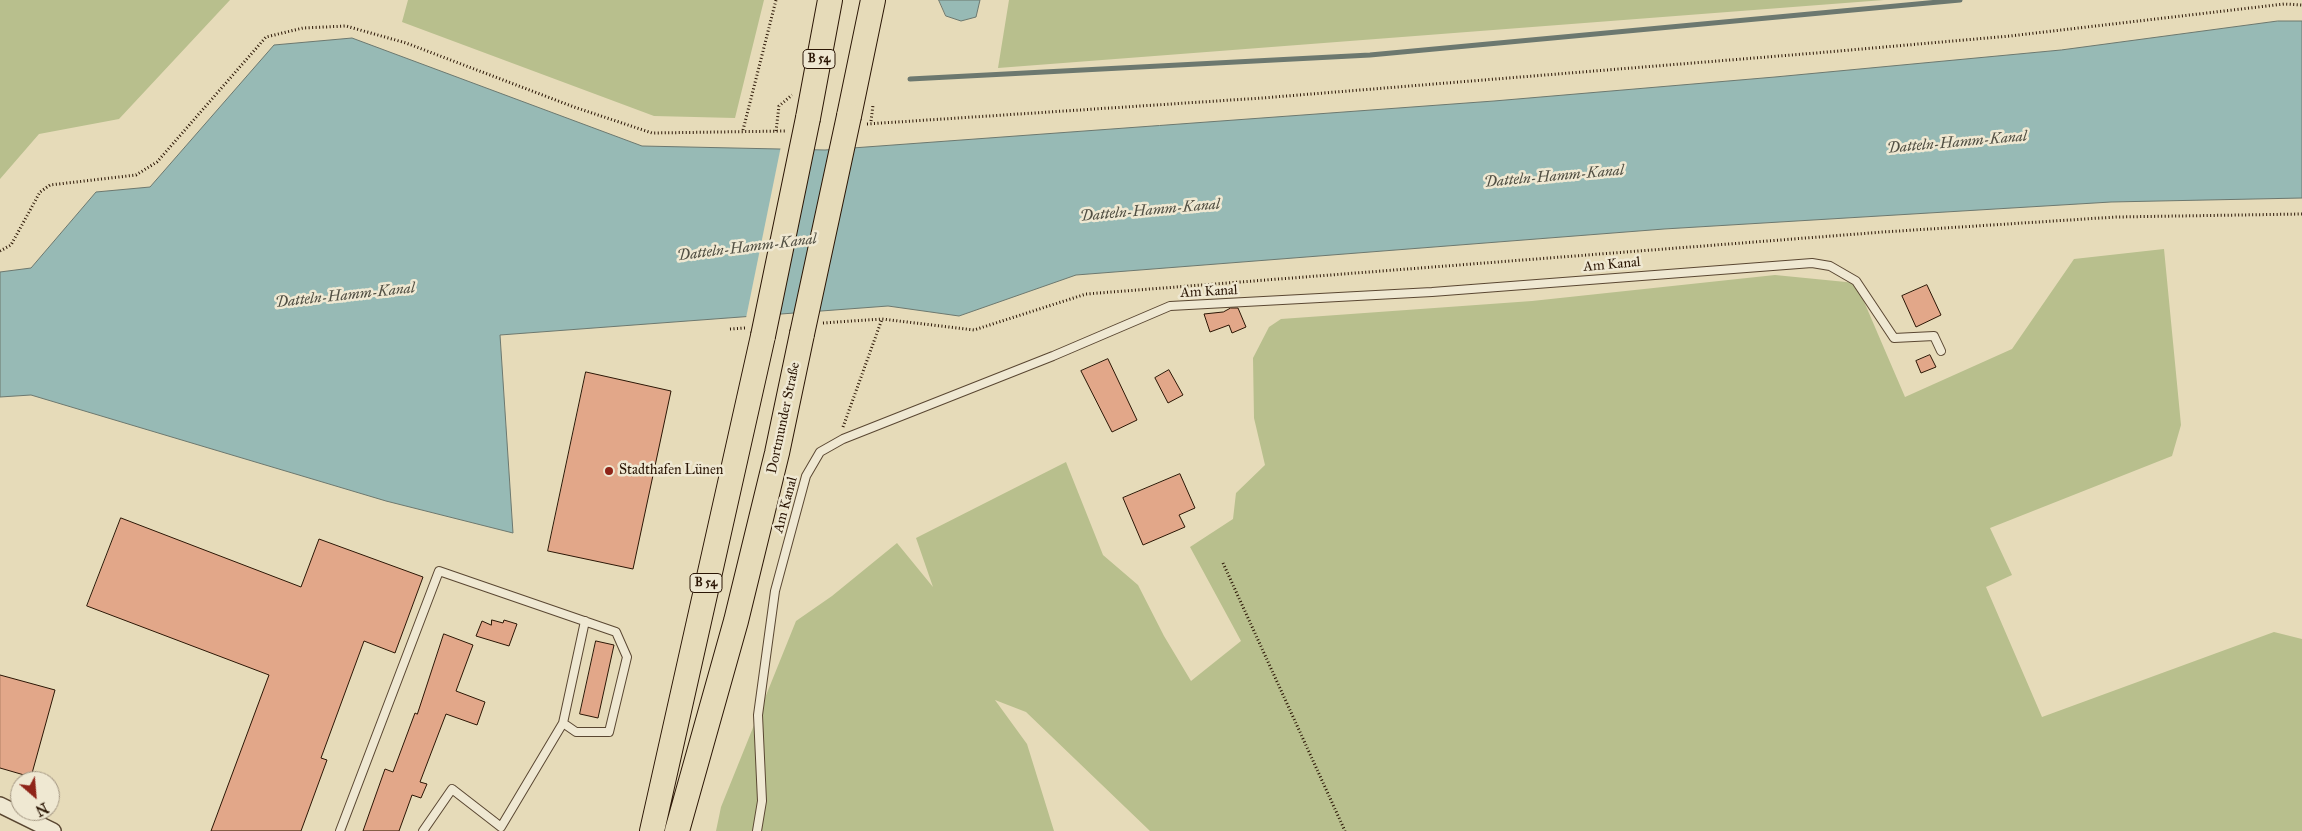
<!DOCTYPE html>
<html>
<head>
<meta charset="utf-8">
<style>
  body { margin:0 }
  #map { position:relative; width:2302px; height:831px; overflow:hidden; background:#e6dbb9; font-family:"IM FELL Great Primer",serif }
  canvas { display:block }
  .north { position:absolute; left:10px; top:771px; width:50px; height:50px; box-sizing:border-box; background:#efe8d2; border:1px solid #a19480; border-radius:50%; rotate:153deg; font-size:14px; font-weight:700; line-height:20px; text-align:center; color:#2b1605 }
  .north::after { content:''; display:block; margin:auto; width:18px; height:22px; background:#8f2418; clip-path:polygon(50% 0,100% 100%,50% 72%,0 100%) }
</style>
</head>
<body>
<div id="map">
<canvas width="2302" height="831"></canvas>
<div class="north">N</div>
</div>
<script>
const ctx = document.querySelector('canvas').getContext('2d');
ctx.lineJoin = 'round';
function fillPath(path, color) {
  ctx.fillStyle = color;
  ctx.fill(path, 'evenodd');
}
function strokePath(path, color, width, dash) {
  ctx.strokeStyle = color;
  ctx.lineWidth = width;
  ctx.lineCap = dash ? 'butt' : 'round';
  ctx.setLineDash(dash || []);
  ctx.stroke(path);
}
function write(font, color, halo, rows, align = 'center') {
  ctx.font = font + ' "IM FELL Great Primer",serif';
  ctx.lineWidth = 5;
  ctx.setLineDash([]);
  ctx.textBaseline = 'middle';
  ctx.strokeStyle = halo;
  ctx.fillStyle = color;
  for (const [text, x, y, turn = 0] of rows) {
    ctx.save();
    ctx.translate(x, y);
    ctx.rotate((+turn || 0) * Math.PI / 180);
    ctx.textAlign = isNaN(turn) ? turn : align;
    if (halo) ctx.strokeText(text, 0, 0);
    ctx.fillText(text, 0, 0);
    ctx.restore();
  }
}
fillPath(new Path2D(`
  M0,0H230L119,119L39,134L0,179Z
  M408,0H764L735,118L654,116L402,22Z
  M1009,0H1884L998,68Z
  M2164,249L2181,425L2172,456L1990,528L2012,575L1986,587L2042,717L2274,632L2302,639V831H1150L1026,712L995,700L1027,744L1054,831H716L721,807L796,621L832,596L897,543L933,587L916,538L1066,462L1103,555L1138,585L1164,636L1191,681L1241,641L1190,547L1233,519L1236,493L1265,465L1254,418L1253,358L1269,327L1281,319L1532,301L1775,275L1856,283L1905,397L2012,349L2074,259Z`), '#b8bf8d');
const water = new Path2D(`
  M939,0H980L976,17L961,21L946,16Z
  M2278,21H2302V198L2111,202L1664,229L1076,275L959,316L888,306L500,335L513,533L386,501L31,395L0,397V272L31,268L96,192L150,187L274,45L352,38L642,146L825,150L1494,101L1775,77L2061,50Z`);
fillPath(water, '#97bab5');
strokePath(water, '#6c786f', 1);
fillPath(new Path2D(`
  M781,146L813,147L779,316L746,318Z`), '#e6dbb9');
strokePath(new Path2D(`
  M910,79L1370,55L1960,0`), '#6c786f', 5);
const building = new Path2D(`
  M1927,285L1941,315L1916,327L1902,296Z
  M1231,308H1238L1246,327L1232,333L1229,325L1210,332L1204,314L1223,312Z
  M1930,355L1936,367L1921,373L1916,361Z
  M1108,359L1137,420L1112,432L1081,371Z
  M1169,370L1183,395L1168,403L1155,378Z
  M586,372L671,391L633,569L548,551Z
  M1180,474L1195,508L1179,515L1185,527L1143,545L1123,498Z
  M121,518L301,587L319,539L423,577L395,653L364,641L321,758L327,760L301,831H211L269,675L87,606Z
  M492,620L503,623L504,620L517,624L509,646L476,636L482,621L491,625Z
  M444,634L473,645L456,691L485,702L477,725L446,714L420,782L427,784L421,798L412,795L399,831H363L385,769L393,772L415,713L417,714Z
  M596,641L614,645L598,718L580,714Z
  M0,675L55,690L31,777L0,768Z`);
fillPath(building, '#e2a789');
strokePath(building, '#2b1605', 1);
const lane = new Path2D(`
  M340,831L439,571L616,632L627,657L609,732H576L563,723L585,621
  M423,831L452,789L501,827L563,723
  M757,831L762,801L758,715L775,591L806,476L820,452L843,439L1053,356L1170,306L1432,292L1812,263L1830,266L1856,281L1894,338L1934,336L1941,351`);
const street = new Path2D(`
  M0,805L53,831`);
const primary = new Path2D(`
  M849,116L873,0
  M808,118L830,0
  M652,831L763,336
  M677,831L736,621L777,453L802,334`);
strokePath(lane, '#5a4732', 10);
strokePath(street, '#5a4732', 18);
strokePath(primary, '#2b1605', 26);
strokePath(new Path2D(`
  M871,121L873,105
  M867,124L1262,98L1816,53L2010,36L2284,4L2302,5
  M743,130L776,0
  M776,131L779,106L792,95
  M0,251L11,245L40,192L50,185L136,175L157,162L266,37L303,28L346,26L406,43L574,107L652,133L786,131
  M823,323L882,319L974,330L1086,294L1883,232L2116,217L2302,214
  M730,329L745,328
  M843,427L882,319
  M1223,563L1345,831`), '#2b1605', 3, [1, 2.5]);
strokePath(lane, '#efe8d2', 8);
strokePath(street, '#efe8d2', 15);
strokePath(primary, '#e6dbb9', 24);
const primaryBridge = new Path2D(`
  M802,334L849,116
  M763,336L808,118`);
strokePath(primaryBridge, '#2b1605', 26, []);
strokePath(primaryBridge, '#e6dbb9', 24);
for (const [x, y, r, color] of [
  [609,471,5,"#8f2418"]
]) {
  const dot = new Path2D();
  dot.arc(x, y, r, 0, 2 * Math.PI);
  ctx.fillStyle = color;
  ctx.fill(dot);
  strokePath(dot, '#efe8d2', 2);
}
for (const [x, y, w] of [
  [819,59,32],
  [706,583,32]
]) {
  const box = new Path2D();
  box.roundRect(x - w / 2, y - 9.5, w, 19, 4);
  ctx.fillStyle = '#efe8d2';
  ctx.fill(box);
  strokePath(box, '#2b1605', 1);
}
write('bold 12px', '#2b1605', null, [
  ["B 54",819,59],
  ["B 54",706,583]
]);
write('14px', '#2b1605', '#efe8d2', [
  ["Am Kanal",1612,265,-5],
  ["Am Kanal",1209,292,-3],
  ["Dortmunder Straße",784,418,-78],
  ["Am Kanal",786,505,-75]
]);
write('14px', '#2b1605', '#efe8d2', [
  ["Stadthafen Lünen",619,471]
], 'left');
write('italic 15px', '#514f43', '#efe8d2', [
  ["Datteln-Hamm-Kanal",1957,143,-5],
  ["Datteln-Hamm-Kanal",1554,177,-5],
  ["Datteln-Hamm-Kanal",1150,211,-5],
  ["Datteln-Hamm-Kanal",747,248,-7],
  ["Datteln-Hamm-Kanal",345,296,-6]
]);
</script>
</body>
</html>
